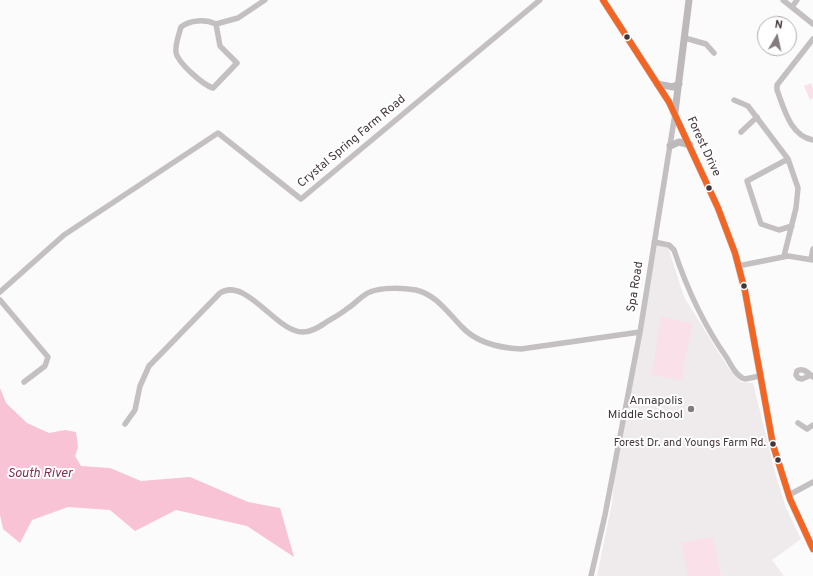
<!DOCTYPE html>
<html>
<head>
<meta charset="utf-8">
<style>
  body { margin:0 }
  #map { position:relative; width:813px; height:576px; overflow:hidden; background:#fbfbfb; font-family:Overpass,sans-serif }
  canvas { display:block }
  .north { position:absolute; left:757px; top:16px; width:40px; height:40px; box-sizing:border-box; background:#fff; border:1px solid #b4afb0; border-radius:50%; rotate:9deg; font-size:11px; font-weight:700; line-height:16px; text-align:center; color:#43363a }
  .north::after { content:''; display:block; margin:auto; width:14px; height:18px; background:#837b7e; clip-path:polygon(50% 0,100% 100%,50% 72%,0 100%) }
</style>
</head>
<body>
<div id="map">
<canvas width="813" height="576"></canvas>
<div class="north">N</div>
</div>
<script>
const ctx = document.querySelector('canvas').getContext('2d');
ctx.lineJoin = 'round';
function fillPath(path, color) {
  ctx.fillStyle = color;
  ctx.fill(path, 'evenodd');
}
function strokePath(path, color, width, dash) {
  ctx.strokeStyle = color;
  ctx.lineWidth = width;
  ctx.lineCap = dash ? 'butt' : 'round';
  ctx.setLineDash(dash || []);
  ctx.stroke(path);
}
function write(font, color, halo, rows, align = 'center') {
  ctx.font = font + ' Overpass,sans-serif';
  ctx.lineWidth = 4;
  ctx.setLineDash([]);
  ctx.textBaseline = 'middle';
  ctx.strokeStyle = halo;
  ctx.fillStyle = color;
  for (const [text, x, y, turn = 0] of rows) {
    ctx.save();
    ctx.translate(x, y);
    ctx.rotate((+turn || 0) * Math.PI / 180);
    ctx.textAlign = isNaN(turn) ? turn : align;
    if (halo) ctx.strokeText(text, 0, 0);
    ctx.fillText(text, 0, 0);
    ctx.restore();
  }
}
fillPath(new Path2D(`
  M656,243L667,244L684,297L729,369L741,382L753,383L776,476L786,508L801,539L772,560L784,576H597L612,503L617,449Z`), '#efeaec');
fillPath(new Path2D(`
  M811,83L813,89V98L810,100L804,86Z
  M661,317L692,323L681,380L652,375Z
  M713,537L721,576H688L681,543Z`), '#fae0e8');
fillPath(new Path2D(`
  M0,388L6,403L27,423L49,433L65,430L76,432L78,447L75,456L81,466L110,468L141,481L190,477L248,502L280,508L294,557L247,526L176,510L135,531L110,510L68,507L32,520L20,543L3,529L0,515Z`), '#f8c3d4');
strokePath(new Path2D(`
  M783,0L813,24
  M792,7L797,0
  M216,24L220,46L237,63L213,88C203,85 177,62 176,52C175,45 179,34 181,27C190,20 205,19 216,24L238,18L265,0
  M685,38L706,44L714,53
  M813,39L777,85V90C784,108 790,136 813,140
  M734,100L748,106L788,159L798,188L796,208L784,256
  M741,132L757,117
  M788,159L747,181L761,224L779,230L792,226
  M654,242L669,245L674,250C687,289 703,324 727,358C731,365 736,376 745,379L760,376
  M811,259L813,249
  M738,266L788,256L813,260
  M0,292L64,235L218,133L301,199L540,0
  M0,300L48,357L45,366L24,382
  M811,375L802,379L798,378L796,375L797,371C803,367 808,373 813,377
  M798,423L807,429L813,425
  M125,424L135,410L140,386L149,366L220,293C246,276 277,333 303,332C312,332 319,327 325,323C333,318 341,314 348,308C356,303 362,295 370,292C382,287 403,288 416,290C437,295 448,313 462,327C477,343 500,348 521,349L640,332
  M789,495L813,482
  M591,576L605,515L640,332L675,114`), '#c4c0c1', 5.5);
strokePath(new Path2D(`
  M603,0L669,102L718,208L735,253L745,291L773,445L790,499L813,549
  M657,84L673,87L679,84
  M675,112L689,0
  M670,146L679,142L690,145`), '#bdb8ba', 7);
strokePath(new Path2D(`
  M603,0L669,102L718,208L735,253L745,291L773,445L790,499L813,549`), '#f26522', 6);
for (const [x, y, r, color] of [
  [627,37,3.5,"#43363a"],
  [709,188,3.5,"#43363a"],
  [744,286,3.5,"#43363a"],
  [691,409,4,"#837b7e"],
  [773,444,3.5,"#43363a"],
  [778,460,3.5,"#43363a"]
]) {
  const dot = new Path2D();
  dot.arc(x, y, r, 0, 2 * Math.PI);
  ctx.fillStyle = color;
  ctx.fill(dot);
  strokePath(dot, '#fff', 1.5);
}
write('11px', '#43363a', '#fff', [
  ["Forest Dr. and Youngs Farm Rd.",766,444]
], 'right');
write('12px', '#43363a', '#fff', [
  ["Crystal Spring Farm Road",352,142,-40],
  ["Forest Drive",703,147,65],
  ["Spa Road",636,287,-81]
]);
write('12px', '#43363a', '#fff', [
  ["Annapolis",683,402],
  ["Middle School",683,416]
], 'right');
write('italic 13px', '#842c51', '#fff', [
  ["South River",40,474]
]);
</script>
</body>
</html>
